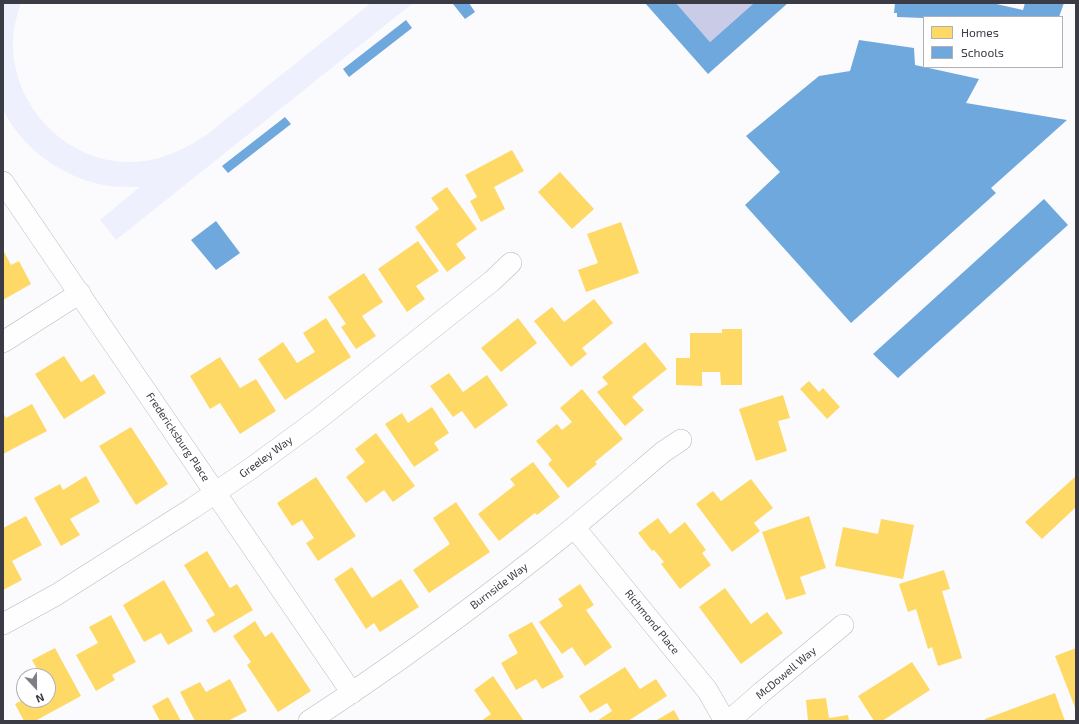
<!DOCTYPE html>
<html>
<head>
<meta charset="utf-8">
<style>
  body { margin:0 }
  #map { position:relative; width:1079px; height:724px; overflow:hidden; background:#fbfbfe; font-family:"Exo 2",sans-serif }
  canvas { display:block }
  .frame { position:absolute; inset:0; border:4px solid #3a3b45; pointer-events:none }
  .legend { position:absolute; left:923px; top:16px; width:140px; height:52px; box-sizing:border-box; background:#fff; border:1px solid #b0b1b5; margin:0; padding:5px 7px; list-style:none; font-size:12px; color:#3a3b45 }
  .legend li { display:flex; align-items:center; gap:8px; height:20px }
  .legend b { width:20px; border:1px solid #b0b1b5 }
  .north { position:absolute; left:16px; top:668px; width:40px; height:40px; box-sizing:border-box; background:#fff; border:1px solid #b0b1b5; border-radius:50%; rotate:158deg; font-size:11px; font-weight:700; line-height:16px; text-align:center; color:#3a3b45 }
  .north::after { content:''; display:block; margin:auto; width:14px; height:18px; background:#7e7e86; clip-path:polygon(50% 0,100% 100%,50% 72%,0 100%) }
</style>
</head>
<body>
<div id="map">
<canvas width="1079" height="724"></canvas>
<div class="frame"></div>
<ul class="legend">
<li><b style="height:11px;background:#ffd966"></b>Homes</li>
<li><b style="height:11px;background:#6fa8dc"></b>Schools</li>
</ul>
<div class="north">N</div>
</div>
<script>
const ctx = document.querySelector('canvas').getContext('2d');
ctx.lineJoin = 'round';
function fillPath(path, color) {
  ctx.fillStyle = color;
  ctx.fill(path, 'evenodd');
}
function strokePath(path, color, width, dash) {
  ctx.strokeStyle = color;
  ctx.lineWidth = width;
  ctx.lineCap = dash ? 'butt' : 'round';
  ctx.setLineDash(dash || []);
  ctx.stroke(path);
}
function write(font, color, halo, rows, align = 'center') {
  ctx.font = font + ' "Exo 2",sans-serif';
  ctx.lineWidth = 4;
  ctx.setLineDash([]);
  ctx.textBaseline = 'middle';
  ctx.strokeStyle = halo;
  ctx.fillStyle = color;
  for (const [text, x, y, turn = 0] of rows) {
    ctx.save();
    ctx.translate(x, y);
    ctx.rotate((+turn || 0) * Math.PI / 180);
    ctx.textAlign = isNaN(turn) ? turn : align;
    if (halo) ctx.strokeText(text, 0, 0);
    ctx.fillText(text, 0, 0);
    ctx.restore();
  }
}
fillPath(new Path2D(`
  M3,3H21C17,16 13,28 13,42C12,113 78,174 150,160C171,156 187,147 205,136L371,3H413L116,240L100,220L140,187C128,187 115,187 103,185C62,177 20,147 3,109Z`), '#eff0fd');
fillPath(new Path2D(`
  M676,3H754L710,42Z`), '#c9cbe7');
fillPath(new Path2D(`
  M512,150L524,171L494,187L505,209L481,222L470,201L477,197L465,175Z
  M560,172L594,209L572,229L538,192Z
  M447,187L477,229L456,244L466,258L447,272L415,227L439,209L431,198Z
  M621,222L639,273L586,292L578,270L598,263L587,234Z
  M418,241L439,271L416,286L425,299L407,312L378,269Z
  M3,250L11,265L19,261L31,284L3,300Z
  M364,273L383,302L362,316L376,336L356,349L341,327L346,324L328,297Z
  M594,299L613,323L582,348L587,354L571,367L534,321L552,307L564,322Z
  M326,318L351,357L285,400L258,359L283,342L297,363L315,352L303,333Z
  M518,318L537,343L501,372L481,348Z
  M722,329H742V385H721L720,372H702V386L676,385V358H690V333H722Z
  M645,342L667,369L632,397L644,410L625,426L597,392L608,384L602,377Z
  M64,356L81,382L94,374L106,393L64,419L35,374Z
  M220,357L240,388L256,379L276,411L240,434L220,403L210,409L190,376Z
  M449,373L463,392L487,375L508,405L475,429L462,411L453,417L430,386Z
  M809,381L819,392L823,388L840,407L827,419L800,389Z
  M582,389L623,439L595,462L597,464L568,488L548,464L552,460L536,441L557,424L562,430L572,422L560,408Z
  M783,395L790,418L778,421L787,451L756,461L739,409Z
  M32,404L47,431L3,454V413L6,418Z
  M432,407L449,433L434,443L439,450L414,467L385,424L402,413L408,423Z
  M131,427L168,484L136,505L99,446Z
  M376,433L415,486L393,502L384,490L366,503L346,477L365,462L355,449Z
  M533,462L560,497L537,515L535,513L499,541L478,514L515,485L510,479Z
  M86,476L100,502L70,519L80,535L61,546L34,498L60,484L63,490Z
  M1076,476V507L1042,539L1025,522Z
  M316,477L356,536L318,561L306,543L314,538L302,520L292,526L277,503Z
  M751,479L773,508L754,523L760,531L732,552L696,504L713,491L721,501Z
  M456,502L490,552L429,593L413,570L450,544L433,518Z
  M26,516L42,545L12,561L22,580L3,590V528Z
  M809,516L826,568L800,577L806,594L786,600L762,532Z
  M658,518L670,534L685,522L706,550L702,553L711,565L680,589L661,564L664,562L654,550L652,551L638,533Z
  M881,519L914,525L903,579L835,566L843,527L878,534Z
  M207,551L230,588L237,584L253,610L214,633L206,620L215,615L184,565Z
  M352,567L372,598L401,579L419,607L380,632L374,623L366,629L334,579Z
  M944,570L950,589L942,591L962,658L938,666L932,647L928,649L916,609L908,612L899,584Z
  M164,580L193,631L168,645L161,633L144,642L123,605Z
  M580,584L594,605L586,610L612,647L585,666L572,647L562,654L539,622L563,606L558,599Z
  M725,588L751,624L767,612L783,633L741,664L699,607Z
  M111,615L136,662L112,675L115,680L96,691L76,655L98,643L89,627Z
  M255,621L265,637L272,632L311,691L278,712L247,665L251,662L233,636Z
  M532,622L564,677L542,689L536,679L516,690L501,663L518,653L508,635Z
  M55,648L81,696L35,721H24L15,704L24,699L48,700V676H41L32,660Z
  M1076,648V710L1055,656Z
  M912,662L930,690L882,721H874L858,696Z
  M625,667L640,689L656,679L667,696L628,721H597L612,711L607,703L590,713L579,696Z
  M493,676L524,721H481L491,714L474,690Z
  M230,679L247,711L228,721H195L180,692L200,682L206,692Z
  M1055,693L1065,721H985V719Z
  M168,697L181,721H160L152,706Z
  M826,698L829,718L848,715L849,721H808L806,700Z
  M674,710L680,721H655Z`), '#ffd966');
fillPath(new Path2D(`
  M455,3H469L475,12L465,19L453,4Z
  M645,3H676L710,42L754,3H788L708,74Z
  M895,3H992L1023,10L1025,3H1064L1059,17H924V18L897,17V13H894Z
  M406,20L412,28L349,77L343,69Z
  M859,40L914,48L915,65L979,79L966,103L1067,120L991,188L996,193L851,323L745,205L780,172L746,136L819,76L850,71Z
  M285,117L291,124L228,173L222,166Z
  M1044,199L1068,225L898,378L873,354Z
  M216,221L240,253L216,270L191,240Z`), '#6fa8dc');
const street = new Path2D(`
  M3,182L352,693
  M3,342L80,293
  M574,527L707,690L725,721
  M3,624L56,595L193,508L253,467L317,420L492,281L511,263
  M309,721C389,669 467,612 542,553C583,521 623,486 663,452L681,440
  M729,721L762,692L843,625`);
strokePath(street, '#b9babf', 22);
strokePath(street, '#fefeff', 21);
write('11px', '#3a3b45', '#fff', [
  ["Fredericksburg Place",178,437,56],
  ["Greeley Way",266,457,-36],
  ["Burnside Way",499,586,-37],
  ["Richmond Place",652,622,51],
  ["McDowell Way",786,673,-40]
]);
</script>
</body>
</html>
